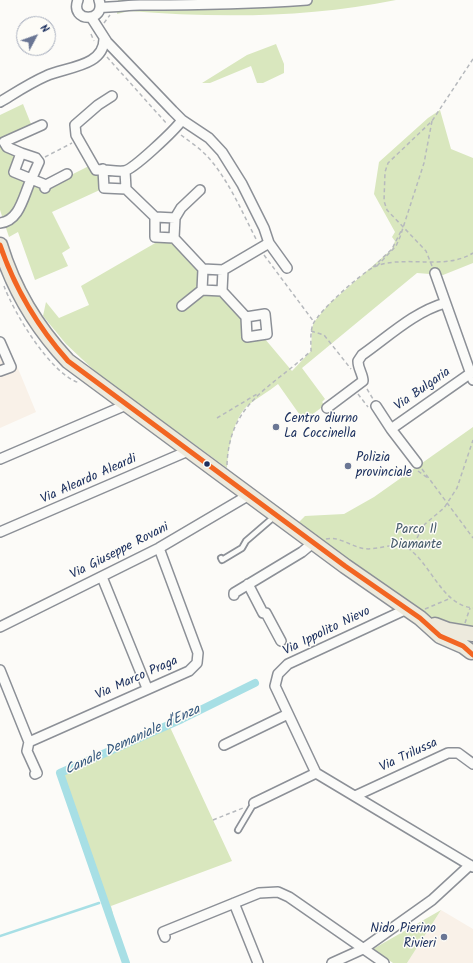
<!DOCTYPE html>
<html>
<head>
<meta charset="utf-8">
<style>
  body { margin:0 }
  #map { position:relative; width:473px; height:963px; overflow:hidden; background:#fcfbf8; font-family:Kalam,sans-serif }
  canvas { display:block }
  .north { position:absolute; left:16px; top:16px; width:40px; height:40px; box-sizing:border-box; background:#fdfcf7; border:1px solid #a3aaba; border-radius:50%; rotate:49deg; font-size:11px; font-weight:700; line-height:16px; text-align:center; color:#1b2f5e }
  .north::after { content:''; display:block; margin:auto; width:14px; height:18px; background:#6a7694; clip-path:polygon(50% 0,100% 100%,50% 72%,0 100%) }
</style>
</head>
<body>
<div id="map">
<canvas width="473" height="963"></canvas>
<div class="north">N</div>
</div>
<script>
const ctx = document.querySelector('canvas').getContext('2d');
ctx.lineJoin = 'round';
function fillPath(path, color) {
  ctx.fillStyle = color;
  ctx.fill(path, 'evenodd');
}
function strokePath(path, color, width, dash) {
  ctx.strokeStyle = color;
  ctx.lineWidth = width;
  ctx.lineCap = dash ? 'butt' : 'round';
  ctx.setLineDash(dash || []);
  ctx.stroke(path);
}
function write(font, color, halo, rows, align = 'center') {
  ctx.font = font + ' Kalam,sans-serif';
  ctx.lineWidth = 3;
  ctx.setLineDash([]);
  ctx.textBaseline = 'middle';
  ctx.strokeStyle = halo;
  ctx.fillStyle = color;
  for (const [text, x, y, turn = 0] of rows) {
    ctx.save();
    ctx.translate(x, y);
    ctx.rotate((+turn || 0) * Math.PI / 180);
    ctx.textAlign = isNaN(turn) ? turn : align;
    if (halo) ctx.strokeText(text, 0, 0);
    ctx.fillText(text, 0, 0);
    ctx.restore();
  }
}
fillPath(new Path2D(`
  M0,342L11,367L17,366L36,412L0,428Z
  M441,910L473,929V963H407Z`), '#f9f1e8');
fillPath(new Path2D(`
  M118,0H396C309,18 217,18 129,11L117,14Z
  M276,44L284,64V73L263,83H257L251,66L210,83H202L247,55Z
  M23,104L33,129L5,142L21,153L14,172L45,188L89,166L103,169L104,188L52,212L70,248L62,253L68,266L35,280L18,232L9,237L0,210V115Z
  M440,110L451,149L473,158V263L443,275L417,273L302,368L325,399L322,402L325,405L306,419L302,418L278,384C268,392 257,398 247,406C233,420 228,449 227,468L99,375L66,344L43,316L46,302L59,318L89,305L81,286L157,242L172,243L198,268V292L222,291L246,317L247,337L267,334L265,339L292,371L311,351L312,328L314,322L329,304L392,249L395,241L392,237L395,232L374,194L379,162L428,118Z
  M473,427V641L467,645L352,564L299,522L305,516L344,514L374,497Z
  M169,725L232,861L111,906L113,914L105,911L99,893L101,887L60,773Z
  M441,910L407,963H393L373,949Z`), '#d9e7be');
strokePath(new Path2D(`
  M0,936L99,903`), '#a7dfe5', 2.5);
strokePath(new Path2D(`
  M126,963L60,773L182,719L255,683`), '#a7dfe5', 8);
const lane = new Path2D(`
  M221,558L222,560L242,548L246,541L275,516
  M238,830L254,803`);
const street = new Path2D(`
  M78,0C69,23 107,23 99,0
  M100,7C114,8 127,5 140,5C196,5 251,4 307,0
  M91,17L107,42L173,111L182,120L209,138L222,152L242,184L264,228L269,243L287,268
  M112,96L98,105L75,125L76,135L96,170C105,169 115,172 124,171C133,170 175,130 182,120
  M0,102C15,93 30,83 46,76C65,67 104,67 104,39
  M21,153L7,147L4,142L42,125
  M103,169L104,188L126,189
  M125,171L126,189L155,217L175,218L174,238L203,269L223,270L222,291L246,317L265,314L267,334L247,337L246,317
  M46,185L67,174
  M155,217V237L174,238
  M175,218L181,208L200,190
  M0,223C19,221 23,198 30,182L39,162L36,158L21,153L14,172L46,185L45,188
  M203,269L202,290L222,291
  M223,270L269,243
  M435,273L473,380
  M182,306L202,290
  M0,342L11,367L0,371
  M376,406L391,429L471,373
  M327,408L363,381C363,374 358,369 358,361L362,355C389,336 414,312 445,303
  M391,429L417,463
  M0,459L126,405
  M0,532L188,451
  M102,577L147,688
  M248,584L263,613H266L281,641
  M234,595V593L302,552L314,542
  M407,609L288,664L278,674L275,686L316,773L473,867
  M0,627L159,548L249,495
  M0,670L29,742
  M224,745L288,714
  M35,774L37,773L27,751L29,742L189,671L197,663L198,653L159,548
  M355,796L448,753H458L473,764
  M254,803L316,773
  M234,903L258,963
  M165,937L163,932L259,893L278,892L289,897L384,963
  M332,963L363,949L432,900L470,865`);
const primary = new Path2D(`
  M0,245C13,288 37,328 68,361L345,566L420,618L440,636L463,646L471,652
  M435,625L448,630L473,634`);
strokePath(lane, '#8c9097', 8);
strokePath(street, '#8c9097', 12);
strokePath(primary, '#8c9097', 17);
strokePath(new Path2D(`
  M104,23L110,15
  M91,34L94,41
  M107,57L167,124
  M181,135C189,141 198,147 205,154C227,176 243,214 257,241
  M45,157L72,143
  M264,255L314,322
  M377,266L396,246L400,237L424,163L432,121
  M432,266L426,251L387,210L384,201L385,172L388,163L432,121L473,59
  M373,267L392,249L401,231
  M4,286C14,313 51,375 80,383
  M311,331L324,335L351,369
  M367,389L373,399
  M358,394L368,407
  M217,418L257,394
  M227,465C229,403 271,388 311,351C311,343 310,332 313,324C321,309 359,275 374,267C380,264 391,262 398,262C423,260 450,267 473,253
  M422,469L473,538
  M418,471L428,478
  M326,539C338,536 349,545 361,548C375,552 395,541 406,547C431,562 441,605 473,608
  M410,550L425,524L444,508L457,488L473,440
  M425,609L451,598
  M465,623L470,608
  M213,820L243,808`), '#b6b9bd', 1.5, [4, 3]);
strokePath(lane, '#fbfbf9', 4.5);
strokePath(street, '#fbfbf9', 9);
strokePath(primary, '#edeadd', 14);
strokePath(new Path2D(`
  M0,245C15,289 37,326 68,361L345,566L420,618L440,636L463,646L473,655`), '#f26522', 5);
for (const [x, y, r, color] of [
  [276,427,4,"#6a7694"],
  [207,464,3.5,"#1b2f5e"],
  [348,466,4,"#6a7694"],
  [444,937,4,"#6a7694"]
]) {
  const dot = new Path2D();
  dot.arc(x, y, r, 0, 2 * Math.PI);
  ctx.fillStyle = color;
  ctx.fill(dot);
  strokePath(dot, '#fdfcf7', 1.5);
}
write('13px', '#1b2f5e', '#fdfcf7', [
  ["Via Bulgaria",423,390,-35],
  ["Via Aleardo Aleardi",89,480,-24],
  ["Via Giuseppe Rovani",120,552,-27],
  ["Via Ippolito Nievo",327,632,-26],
  ["Via Marco Praga",137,679,-24],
  ["Via Trilussa",409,756,-25]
]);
write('13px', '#1b2f5e', '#fdfcf7', [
  ["Centro diurno",284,420],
  ["La Coccinella",284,435],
  ["Polizia",356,459],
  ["provinciale",356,474],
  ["Nido Pierino",436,930,"right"],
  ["Rivieri",436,945,"right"]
], 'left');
write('13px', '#44596a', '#fdfcf7', [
  ["Parco Il",416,531],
  ["Diamante",416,546]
]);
write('italic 14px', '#35587e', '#fdfcf7', [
  ["Canale Demaniale d'Enza",133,741,-25]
]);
</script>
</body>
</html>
